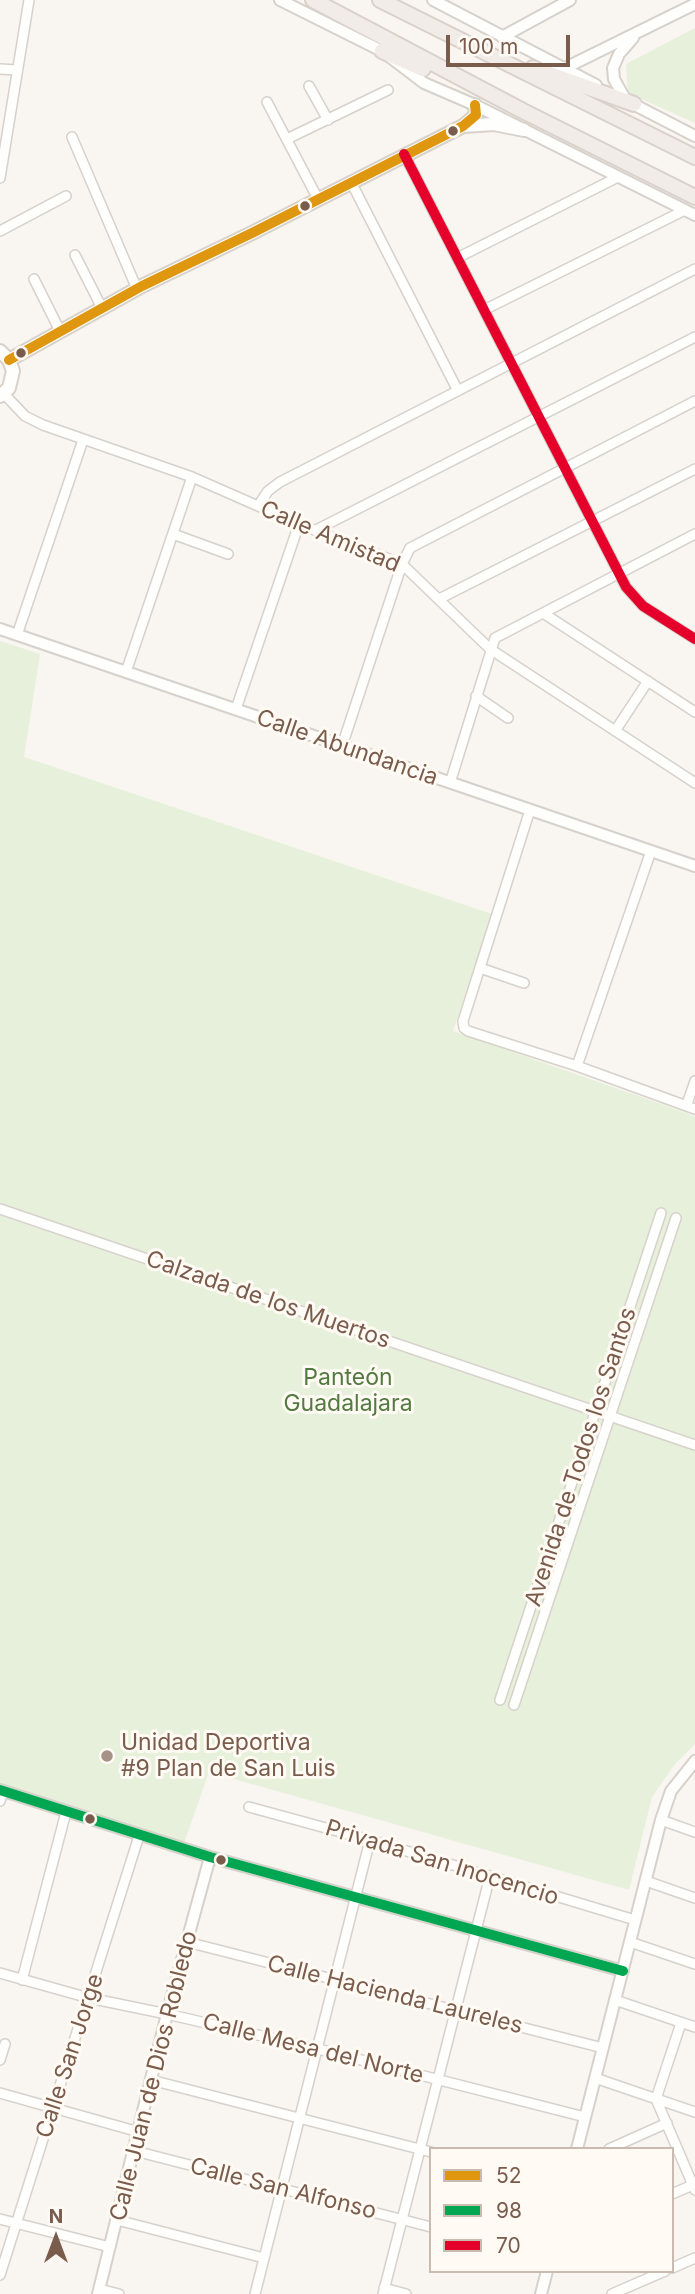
<!DOCTYPE html>
<meta charset="utf-8">
<style>
body{margin:0}
#map{position:relative;width:695px;height:2294px;overflow:hidden;background:#f9f5f0;font-family:Inter,sans-serif}
canvas{display:block}
.legend{position:absolute;left:429px;top:2147px;width:245px;height:126px;box-sizing:border-box;background:#fffaf3;border:2px solid #cabbb1;margin:0;padding:9px 12px;list-style:none;font-size:21px;color:#7a5c4d}
.legend li{display:flex;align-items:center;gap:14px;height:35px}
.legend b{width:35px;border:2px solid #cabbb1}
.north{position:absolute;left:21px;top:2203px;width:70px;height:70px;-webkit-text-stroke:5px #fffaf3;paint-order:stroke;rotate:0deg;font-size:19px;font-weight:700;line-height:28px;text-align:center;color:#7a5c4d}
.north::after{content:'';display:block;margin:auto;width:24px;height:32px;background:#7a5c4d;clip-path:polygon(50% 0,100% 100%,50% 72%,0 100%)}
.scale{position:absolute;left:446px;top:35px;width:124px;height:32px;box-sizing:border-box;border:4px solid #7a5c4d;border-top:0;padding-left:9px;font-size:21px;line-height:24px;white-space:nowrap;color:#7a5c4d;-webkit-text-stroke:5px #fffaf3;paint-order:stroke}
</style>
<div id="map">
<canvas width="695" height="2294"></canvas>
<ul class="legend">
<li><b style="height:9px;background:#de970f"></b>52</li>
<li><b style="height:9px;background:#00a651"></b>98</li>
<li><b style="height:9px;background:#e4002b"></b>70</li>
</ul>
<div class="north">N</div>
<div class="scale">100 m</div>
</div>
<script>
const ctx = document.querySelector('canvas').getContext('2d');
ctx.lineJoin = 'round';
function paint(path, color) { ctx.fillStyle = color; ctx.fill(path, 'evenodd'); }
const shape = rows => new Path2D(rows.map(r => 'M' + r).join(''));
function trace(path, color, width, dash) { ctx.strokeStyle = color; ctx.lineWidth = width; ctx.lineCap = dash ? 'butt' : 'round'; ctx.setLineDash(dash || []); ctx.stroke(path); }
function label(font, color, halo, rows, align = 'center') {
  ctx.font = font + ' Inter,sans-serif'; ctx.lineWidth = 6; ctx.setLineDash([]); ctx.textBaseline = 'middle'; ctx.strokeStyle = halo; ctx.fillStyle = color; for (const [text, x, y, turn = 0] of rows) {
    ctx.save(); ctx.translate(x, y); ctx.rotate((+turn || 0) * Math.PI / 180); ctx.textAlign = isNaN(turn) ? turn : align; if (halo) ctx.strokeText(text, 0, 0); ctx.fillText(text, 0, 0); ctx.restore();
  }
}
paint(shape([
 [695,28,695,123,628,93,626,64],
 [0,641,40,654,24,757,492,914,453,1031,684,1112,695,1117,695,1744,675,1764,652,1797,629,1890,209,1772,183,1846,0,1784]
]), '#e7f0db');
const minor = shape([
 [0,69,17,70],
 [309,86,328,120],
 [267,102,318,199],
 [72,137,137,289],
 [287,139,388,90],
 [404,154,626,587,643,606,695,639],
 [0,178,29,0],
 [351,182,458,391],
 [0,231,66,196],
 [75,255,102,308],
 [457,258,618,177],
 [34,279,60,331],
 [484,310,683,211],
 [4,394,25,416,43,425,192,477,299,524,402,564,490,649,695,783],
 [258,506,268,491,280,482,695,269],
 [316,530,695,337],
 [173,534,228,554],
 [439,599,695,469],
 [543,613,695,712],
 [17,635,83,440],
 [126,672,192,477],
 [476,696,508,718],
 [236,709,299,524],
 [615,731,648,681],
 [342,746,402,564,410,548,695,401],
 [450,783,495,638,695,534],
 [530,810,463,1021,464,1028,468,1031,577,1066,695,1109],
 [480,968,524,983],
 [577,1066,651,851],
 [687,1104,695,1081],
 [0,1209,695,1445],
 [500,1700,661,1213],
 [514,1705,676,1218],
 [0,1801,3,1791],
 [249,1807,370,1840,635,1920],
 [661,1820,695,1832],
 [646,1881,695,1898],
 [187,1942,603,2048],
 [630,1942,695,1964],
 [0,1973,89,1998,167,2014,318,2049,585,2117],
 [22,1980,66,1812],
 [615,2000,695,2027],
 [681,2023,656,2099,695,2190],
 [0,2060,5,2044],
 [595,2078,695,2112],
 [151,2080,431,2152],
 [0,2093,139,2132],
 [609,2149,667,2123],
 [135,2151,431,2227],
 [672,2194,695,2184],
 [0,2219,110,2247],
 [117,2220,264,2258],
 [672,2268,695,2258],
 [0,2275,139,1836],
 [384,2288,406,2294],
 [99,2289,119,2294],
 [255,2294,370,1840],
 [383,2294,490,1876],
 [612,2294,665,2271]
]);
const tertiary = shape([
 [280,0,382,51,424,83,475,105,695,215],
 [433,0,596,85],
 [502,37,570,0],
 [559,71,695,4],
 [625,99,614,79,613,68,619,54,633,38],
 [629,102,695,136],
 [0,629,695,866],
 [0,1790,210,1857,623,1971],
 [577,2149,661,1820,671,1791,695,1761],
 [98,2294,167,2014,210,1857],
 [541,2294,547,2271]
]);
const secondary = shape([
 [463,126,494,124,524,130],
 [0,351,9,360,13,371,9,388,0,396],
 [9,360,142,286,252,233,463,126,476,115,475,105]
]);
const trunk = shape([
 [313,0,523,111,695,197],
 [380,0,695,157],
 [382,51,423,69],
 [533,68,634,104]
]);
trace(minor, '#d7d1cb', 12);
trace(tertiary, '#d7d1cb', 14);
trace(secondary, '#d9d2cb', 16);
trace(trunk, '#dad1cc', 18);
trace(minor, '#fefefd', 9);
trace(tertiary, '#fefefd', 10);
trace(secondary, '#fefefd', 12);
trace(trunk, '#f2ece8', 14);
trace(shape([
 [9,360,142,286,252,233,463,126,476,115,475,105]
]), '#de970f', 10);
trace(shape([
 [0,1790,210,1857,623,1971]
]), '#00a651', 10);
trace(shape([
 [404,154,626,587,643,606,695,639]
]), '#e4002b', 10);
for (const [x, y, r, color] of [
 [453,131,6,"#7a5c4d"],
 [305,206,6,"#7a5c4d"],
 [21,353,6,"#7a5c4d"],
 [107,1756,7,"#a69286"],
 [90,1819,6,"#7a5c4d"],
 [221,1860,6,"#7a5c4d"]
]) { const dot = new Path2D(); dot.arc(x, y, r, 0, 2 * Math.PI); ctx.fillStyle = color; ctx.fill(dot); trace(dot, '#fffaf3', 2.5); }
label('23px', '#7a5c4d', '#fffaf3', [
 ["Calle Amistad",330,537,23],
 ["Calle Abundancia",347,748,19],
 ["Calzada de los Muertos",268,1300,19],
 ["Avenida de Todos los Santos",581,1457,-72],
 ["Privada San Inocencio",442,1863,17],
 ["Calle Hacienda Laureles",395,1995,14],
 ["Calle Mesa del Norte",313,2049,14],
 ["Calle San Jorge",70,2056,-72],
 ["Calle Juan de Dios Robledo",154,2076,-76],
 ["Calle San Alfonso",283,2189,14]
]);
label('23px', '#537a41', '#fffaf3', [
 ["Panteón",348,1378],
 ["Guadalajara",348,1404]
]);
label('23px', '#7a5c4d', '#fffaf3', [
 ["Unidad Deportiva",121,1743],
 ["#9 Plan de San Luis",121,1769]
], 'left');
</script>
